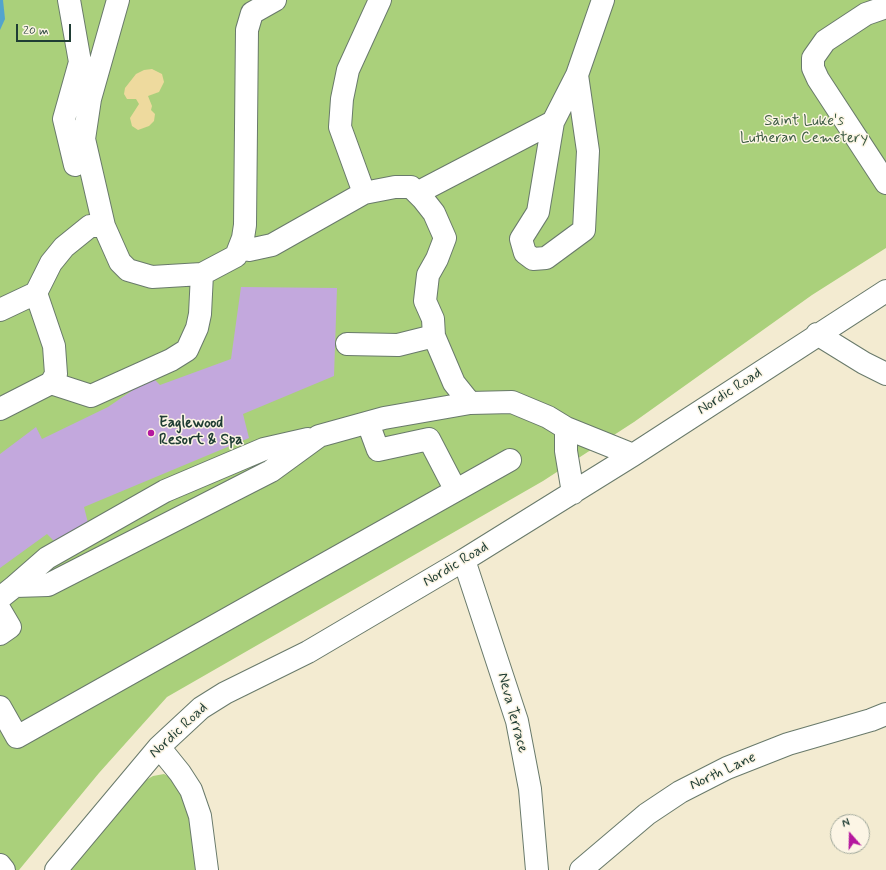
<!DOCTYPE html>
<style>
body{margin:0}
#map{position:relative;width:886px;height:870px;overflow:hidden;background:#f3ebd1;font-family:Mynerve,sans-serif}
canvas{display:block}
.north{position:absolute;left:830px;top:814px;width:40px;height:40px;box-sizing:border-box;background:#fcf5e5;border:1px solid #a4ab9e;border-radius:50%;rotate:340deg;font-size:11px;font-weight:700;line-height:16px;text-align:center;color:#1f3d34}
.north::after{content:'';display:block;margin:auto;width:14px;height:18px;background:#b5179e;clip-path:polygon(50% 0,100% 100%,50% 72%,0 100%)}
.scale{position:absolute;left:16px;top:24px;width:55px;height:18px;box-sizing:border-box;border:2px solid #1f3d34;border-top:0;padding-left:5px;font-size:12px;line-height:14px;white-space:nowrap;color:#1f3d34;-webkit-text-stroke:3px #fcf5e5;paint-order:stroke}
</style>
<div id="map">
<canvas width="886" height="870"></canvas>
<div class="north">N</div>
<div class="scale">20 m</div>
</div>
<script>
const ctx = document.querySelector('canvas').getContext('2d');
ctx.lineJoin = 'round';
function paint(path, color) { ctx.fillStyle = color; ctx.fill(path, 'evenodd'); }
const shape = rows => new Path2D(rows.map(r => 'M' + r).join(''));
function trace(path, color, width, dash) { ctx.strokeStyle = color; ctx.lineWidth = width; ctx.lineCap = dash ? 'butt' : 'round'; ctx.setLineDash(dash || []); ctx.stroke(path); }
function label(font, color, halo, rows, align = 'center') {
  ctx.font = font + ' Mynerve,sans-serif'; ctx.lineWidth = 3; ctx.setLineDash([]); ctx.textBaseline = 'middle'; ctx.strokeStyle = halo; ctx.fillStyle = color; for (const [text, x, y, turn = 0] of rows) {
    ctx.save(); ctx.translate(x, y); ctx.rotate((+turn || 0) * Math.PI / 180); ctx.textAlign = isNaN(turn) ? turn : align; if (halo) ctx.strokeText(text, 0, 0); ctx.fillText(text, 0, 0); ctx.restore();
  }
}
paint(shape([
 [0,0,886,0,886,248,812,295,634,422,543,481,167,697,99,773,19,870,0,870],
 [164,774,175,780,182,791,194,839,195,870,68,870,141,783,153,776]
]), '#aad07b');
paint(shape([
 [152,69,162,74,164,82,159,92,148,96,152,106,151,110,155,114,154,121,149,126,138,130,132,126,130,118,139,104,136,99,127,99,124,94,125,88,136,74,144,70]
]), '#eeda9e');
paint(shape([
 [0,0,3,0,5,19,0,30]
]), '#52a4cd');
paint(shape([
 [241,287,337,288,334,376,243,414,249,438,84,507,89,527,57,544,47,534,0,568,0,454,36,427,42,439,108,407,152,377,160,385,231,359]
]), '#c3a8dd');
const minor = shape([
 [69,0,80,62,64,119,75,165],
 [886,7,866,14,825,41,813,58,813,68,818,79,886,183],
 [577,75,603,0],
 [364,193,340,127,342,99,348,70,380,0],
 [417,193,553,122,538,212,521,239,525,253,533,259,546,258,584,230,588,151,577,75,553,122],
 [104,226,84,139,90,99,118,0],
 [249,250,272,245,364,193,395,187,411,187,423,199,434,213,445,238,437,259,428,275,425,301,433,319,434,336],
 [0,310,36,293,51,263,64,247,90,226,104,226,120,262,128,270,152,277,202,274,236,256,243,238,245,225,247,30,252,13,275,0],
 [817,334,864,363,886,374],
 [347,344,398,345,434,336,454,383,470,403],
 [51,383,91,396,171,360,187,350,197,328,200,314,202,274],
 [0,409,51,383,56,374,54,346,36,293],
 [368,423,378,450,429,439,455,489],
 [566,428,566,451,573,493],
 [464,560,517,721,530,789,537,870],
 [15,586,47,558,165,491,264,449,308,439],
 [0,598,15,586,48,585,271,471,319,436,384,418,470,403,512,402,548,417,566,428,633,455],
 [0,610,10,627,0,634],
 [0,707,17,737,510,460],
 [159,747,180,773,191,790,200,816,207,870],
 [0,865,4,870],
 [56,870,159,747,201,708,225,693,308,652,464,560,633,455,886,291],
 [581,870,647,814,680,792,727,768,788,744,871,720,886,714]
]);
trace(minor, '#697a6b', 24);
trace(minor, '#fff', 22);
for (const [x, y, r, color] of [
 [151,433,4,"#b5179e"]
]) { const dot = new Path2D(); dot.arc(x, y, r, 0, 2 * Math.PI); ctx.fillStyle = color; ctx.fill(dot); trace(dot, '#fcf5e5', 1.5); }
label('15px', '#3b5a42', '#fcf5e5', [
 ["Saint Luke's",804,122],
 ["Lutheran Cemetery",804,139]
]);
label('15px', '#1f3d34', '#fcf5e5', [
 ["Nordic Road",730,392,-33],
 ["Nordic Road",456,565,-31],
 ["Neva Terrace",512,713,75],
 ["Nordic Road",179,731,-43],
 ["North Lane",723,772,-25]
]);
label('bold 15px', '#1f3d34', '#fcf5e5', [
 ["Eaglewood",159,424],
 ["Resort & Spa",159,441]
], 'left');
</script>
